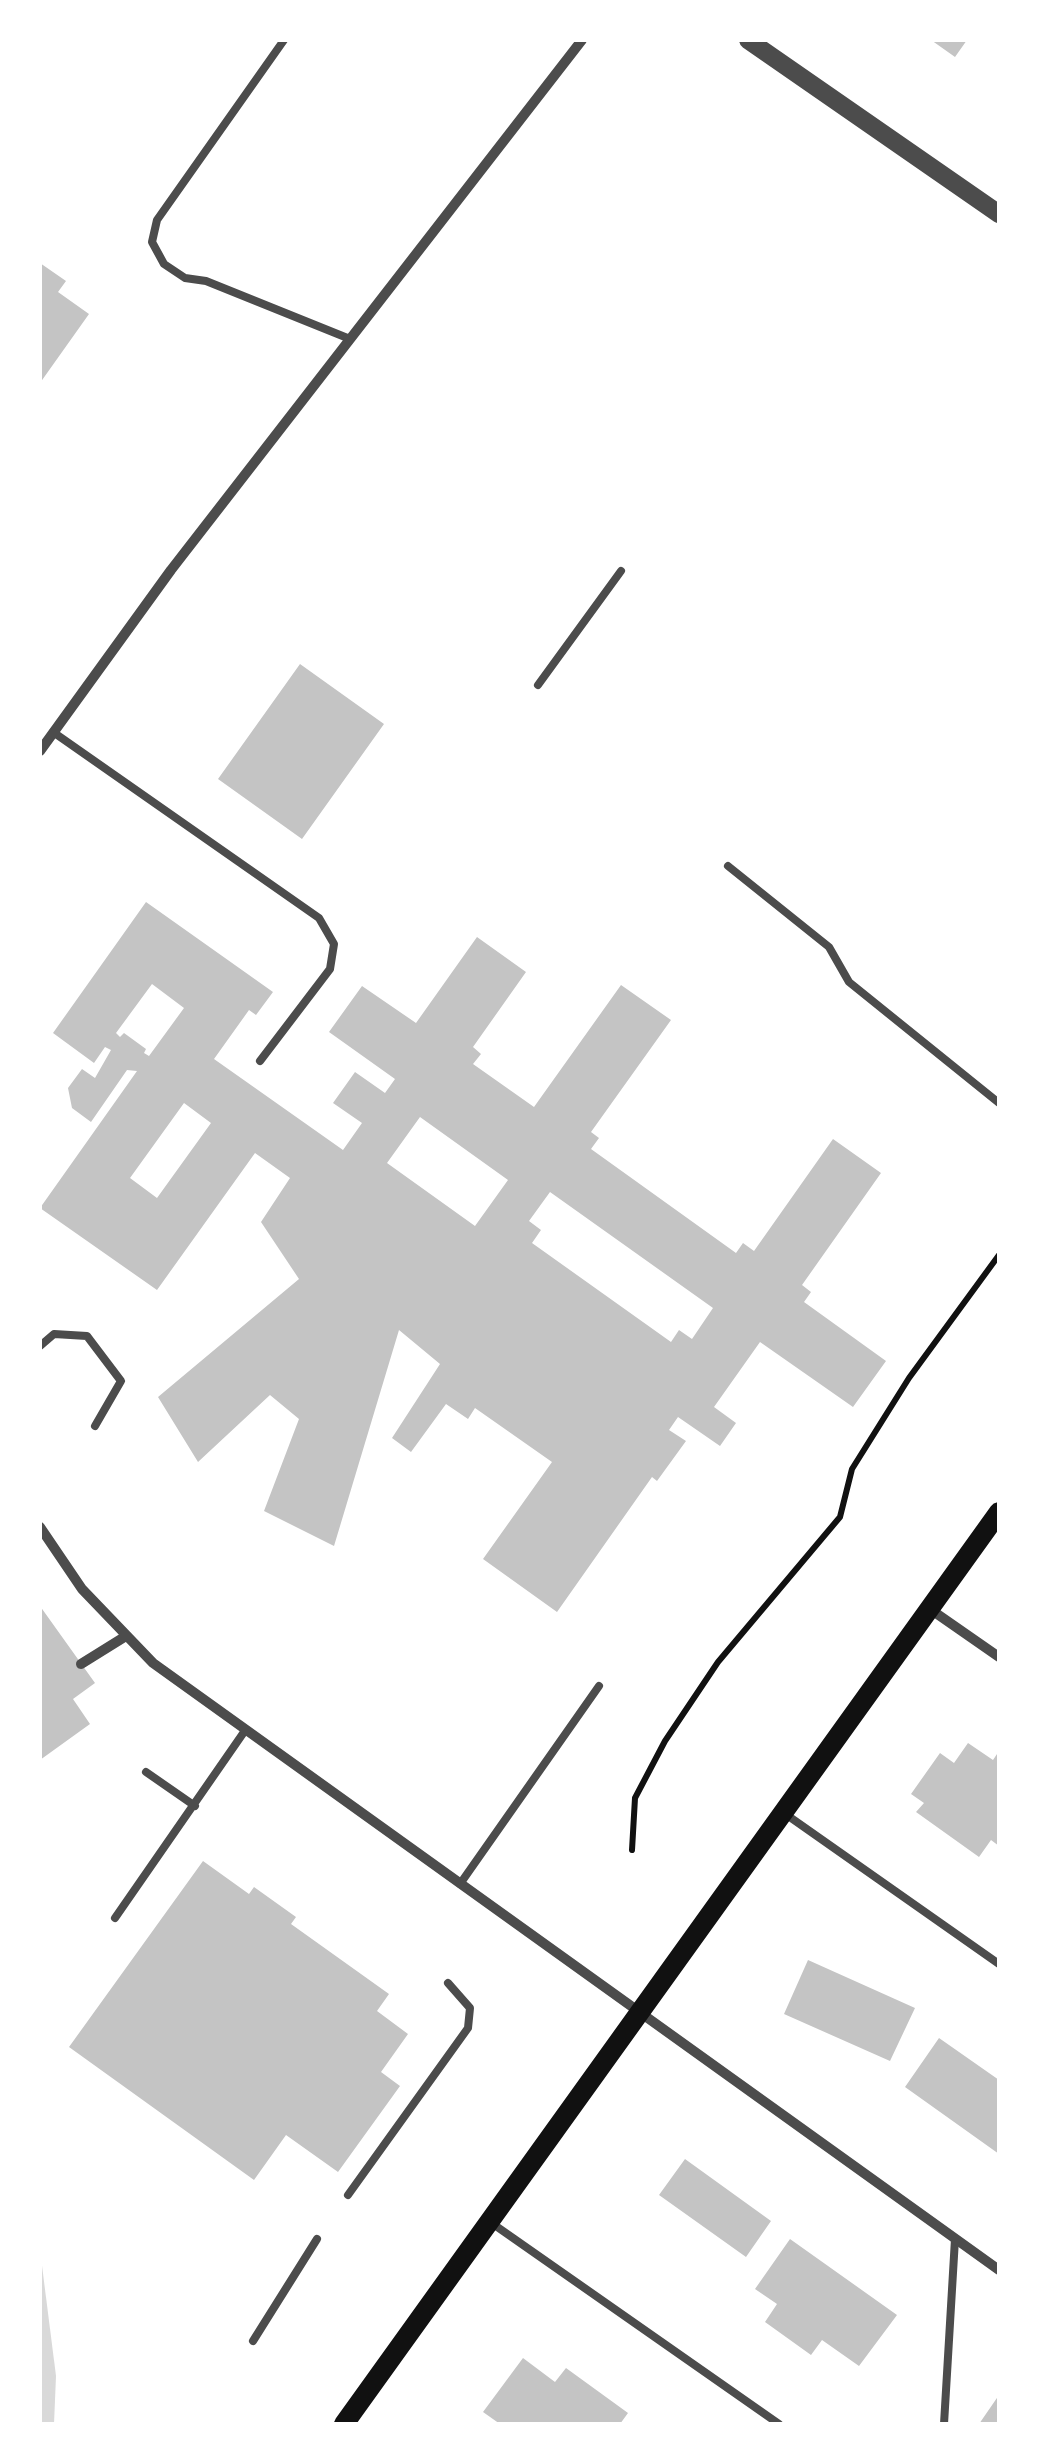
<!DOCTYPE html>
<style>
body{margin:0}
#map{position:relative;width:1039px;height:2464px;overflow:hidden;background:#fff;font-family:Bitter,serif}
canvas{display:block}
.frame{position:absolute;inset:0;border:42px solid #fff;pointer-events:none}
</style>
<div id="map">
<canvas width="1039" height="2464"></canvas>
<div class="frame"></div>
</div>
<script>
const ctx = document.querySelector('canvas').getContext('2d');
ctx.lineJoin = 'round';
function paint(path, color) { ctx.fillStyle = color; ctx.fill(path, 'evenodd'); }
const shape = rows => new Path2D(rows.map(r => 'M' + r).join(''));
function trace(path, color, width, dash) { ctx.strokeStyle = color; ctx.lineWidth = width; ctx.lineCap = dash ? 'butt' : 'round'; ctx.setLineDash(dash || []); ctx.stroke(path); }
paint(shape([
 [40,2250,56,2376,54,2424,40,2424]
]), '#d9d9d9');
paint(shape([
 [931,40,967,40,955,57],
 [40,263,66,281,58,292,89,314,40,383],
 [300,664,384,724,302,839,218,779],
 [146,902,273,992,256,1015,249,1010,214,1059,343,1150,362,1123,333,1103,355,1072,385,1093,395,1079,329,1032,362,986,416,1023,477,937,526,972,473,1047,481,1054,473,1064,534,1107,621,985,671,1020,591,1132,599,1138,591,1149,736,1253,743,1243,754,1251,833,1139,881,1173,802,1285,811,1292,804,1302,886,1361,853,1407,760,1342,714,1407,736,1423,720,1446,678,1417,669,1430,686,1441,657,1481,652,1477,557,1612,483,1559,552,1462,475,1408,468,1419,446,1404,411,1452,392,1438,440,1364,399,1330,334,1546,264,1511,299,1419,270,1395,198,1462,158,1397,299,1279,261,1222,290,1178,255,1153,157,1290,40,1208,137,1071,127,1070,91,1122,72,1108,68,1088,82,1069,95,1078,111,1050,105,1047,94,1063,53,1033],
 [152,984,184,1008,149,1056,144,1053,146,1049,124,1033,120,1037,116,1033],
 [184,1103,211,1123,157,1198,130,1178],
 [420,1117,508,1180,475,1226,387,1163],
 [550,1192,713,1308,692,1339,679,1330,671,1342,532,1243,541,1230,529,1221],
 [40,1606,95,1683,73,1699,90,1724,40,1760],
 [968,1743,993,1760,999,1751,999,1846,991,1840,979,1857,916,1812,924,1803,911,1794,940,1753,954,1763],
 [203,1861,249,1894,254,1887,296,1917,291,1924,389,1994,377,2011,408,2034,381,2072,400,2086,338,2172,286,2135,254,2180,69,2047],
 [808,1960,915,2008,890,2061,784,2014],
 [939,2038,999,2080,999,2154,905,2087],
 [685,2159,771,2221,746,2257,659,2195],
 [790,2239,897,2315,859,2366,822,2340,811,2355,765,2322,777,2304,755,2289],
 [523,2358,555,2382,566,2368,628,2413,620,2424,500,2424,483,2412],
 [999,2395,999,2424,979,2424]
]), '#c4c4c4');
trace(shape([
 [632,1850,635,1798,665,1741,718,1662,840,1517,852,1469,909,1378,999,1255]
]), '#111', 6);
trace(shape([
 [284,40,157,220,152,242,164,264,185,278,206,281,350,339],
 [538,685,621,571],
 [53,732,319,918,334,944,330,969,260,1061],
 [728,866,829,947,849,982,999,1103],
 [40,1346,54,1334,87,1336,121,1381,95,1426],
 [146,1772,195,1806],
 [784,1813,999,1964],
 [460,1884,599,1686],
 [115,1918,244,1732],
 [348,2195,468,2028,470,2008,448,1983],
 [493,2224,779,2424],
 [253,2341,317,2239],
 [944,2424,955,2239]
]), '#4c4c4c', 8);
trace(shape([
 [40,751,171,570,582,40],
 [40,1527,82,1589,153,1663,999,2270],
 [930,1609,999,1657],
 [81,1664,126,1636]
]), '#4c4c4c', 10);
trace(shape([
 [748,40,999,214]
]), '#4c4c4c', 18);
trace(shape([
 [344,2424,999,1512]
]), '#111', 20);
</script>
